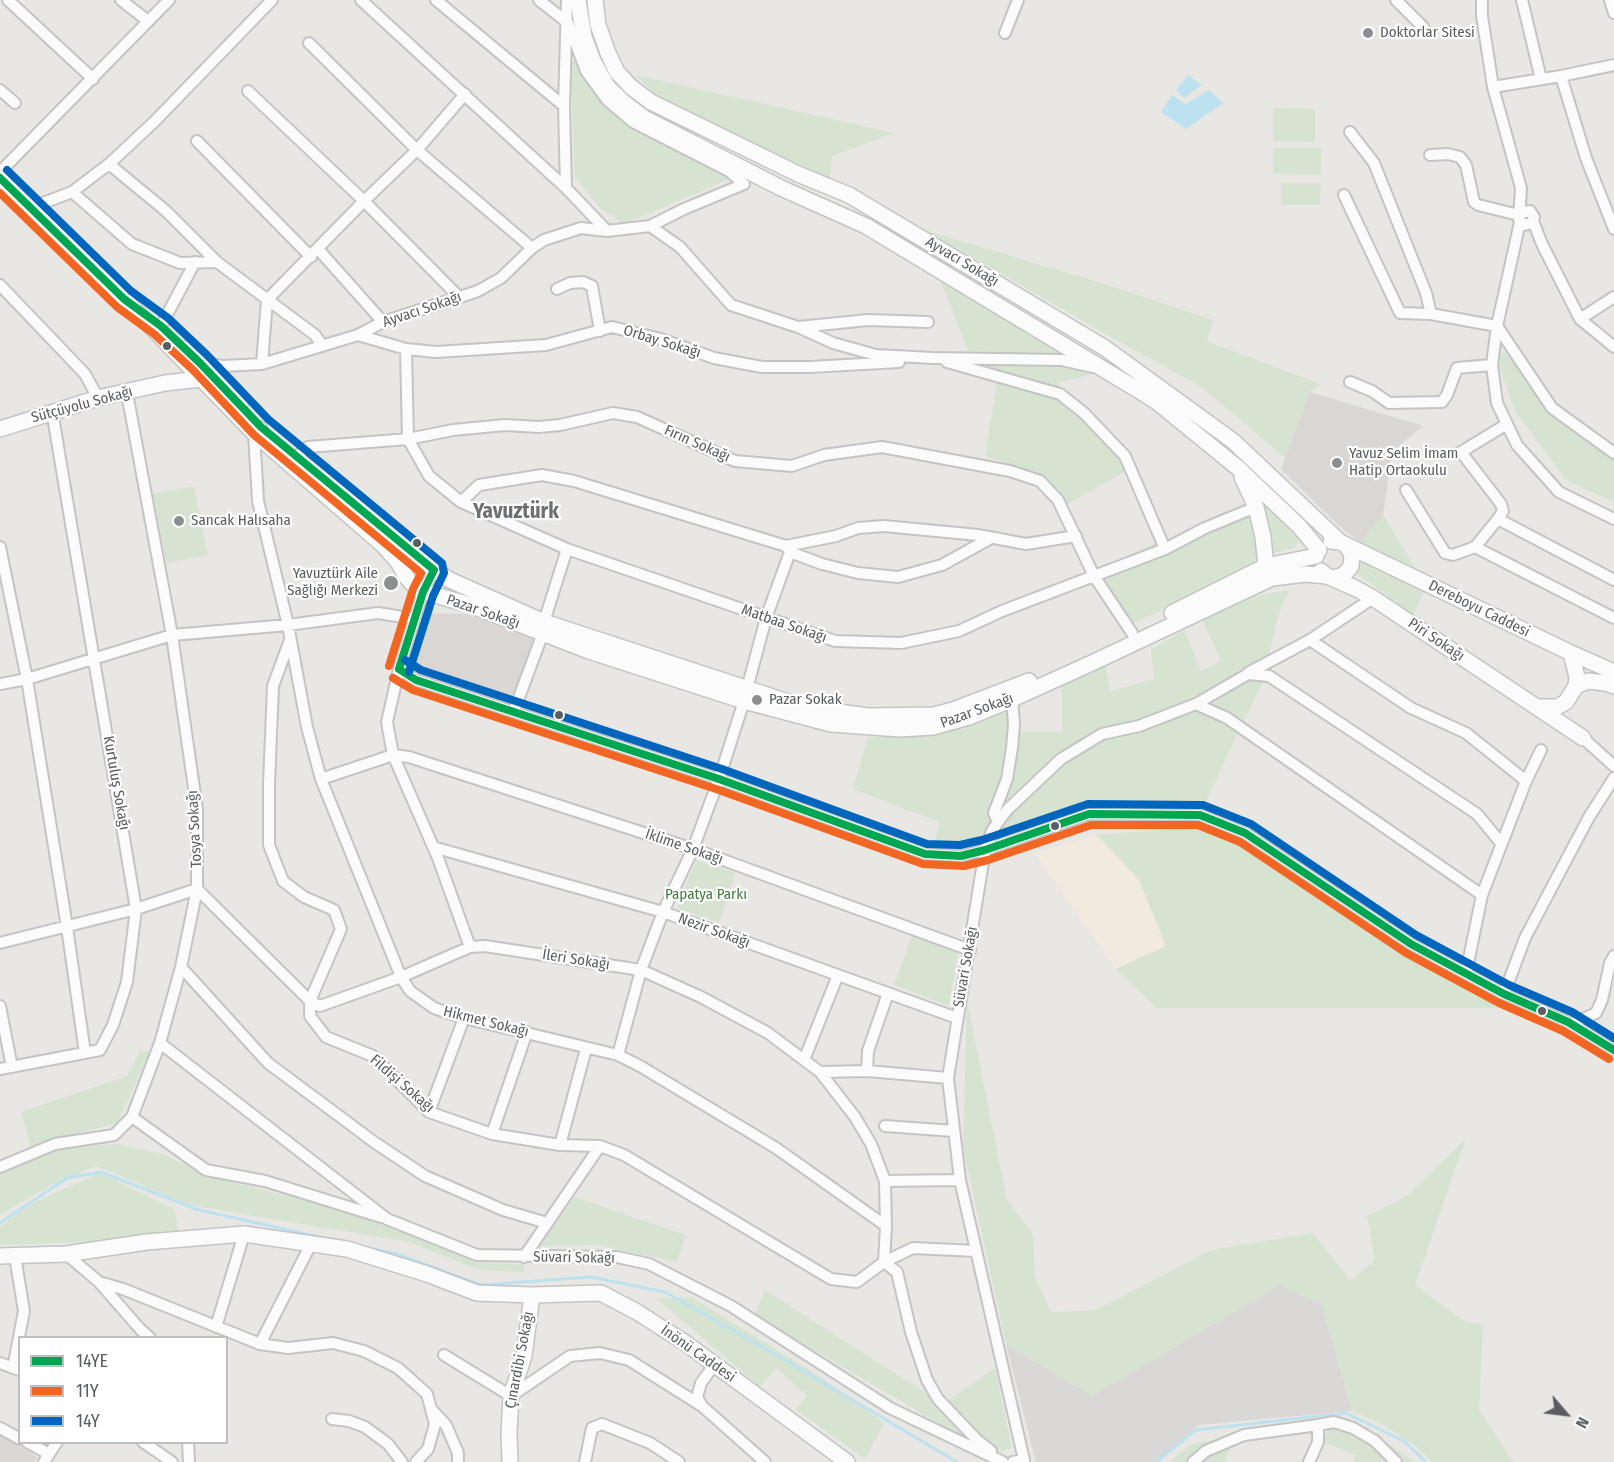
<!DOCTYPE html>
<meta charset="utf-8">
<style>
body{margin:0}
#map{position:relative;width:1614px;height:1462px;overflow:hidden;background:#e9e7e4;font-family:"Fira Sans Condensed",sans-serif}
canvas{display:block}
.legend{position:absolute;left:18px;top:1336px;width:210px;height:108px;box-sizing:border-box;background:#fff;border:2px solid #bdbfc0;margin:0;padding:8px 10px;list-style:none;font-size:18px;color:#5b5e61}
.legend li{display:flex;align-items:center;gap:12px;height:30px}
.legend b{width:30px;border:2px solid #bdbfc0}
.north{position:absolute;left:1536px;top:1384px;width:60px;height:60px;-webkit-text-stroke:4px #fff;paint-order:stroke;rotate:118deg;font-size:16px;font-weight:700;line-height:24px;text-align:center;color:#5b5e61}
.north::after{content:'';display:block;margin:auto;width:21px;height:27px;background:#5b5e61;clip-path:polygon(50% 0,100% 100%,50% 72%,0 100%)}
</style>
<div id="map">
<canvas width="1614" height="1462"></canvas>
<ul class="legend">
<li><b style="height:8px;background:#00a651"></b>14YE</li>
<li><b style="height:8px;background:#f26522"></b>11Y</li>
<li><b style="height:8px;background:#0065bd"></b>14Y</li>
</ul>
<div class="north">N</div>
</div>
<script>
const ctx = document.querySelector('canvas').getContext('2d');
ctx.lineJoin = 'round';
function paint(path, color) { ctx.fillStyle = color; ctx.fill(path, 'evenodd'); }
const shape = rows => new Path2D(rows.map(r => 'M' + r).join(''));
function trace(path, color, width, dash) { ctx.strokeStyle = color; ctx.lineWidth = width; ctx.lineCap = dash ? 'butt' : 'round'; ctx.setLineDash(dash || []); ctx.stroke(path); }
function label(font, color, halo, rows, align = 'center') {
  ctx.font = font + ' "Fira Sans Condensed",sans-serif'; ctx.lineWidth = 4.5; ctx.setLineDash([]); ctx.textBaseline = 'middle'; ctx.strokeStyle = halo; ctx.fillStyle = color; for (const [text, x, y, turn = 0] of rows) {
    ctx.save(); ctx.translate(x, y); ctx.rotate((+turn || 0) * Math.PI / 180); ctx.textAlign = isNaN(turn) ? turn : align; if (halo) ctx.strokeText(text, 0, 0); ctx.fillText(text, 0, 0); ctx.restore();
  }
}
paint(shape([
 [1097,835,1139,880,1166,947,1116,969,1035,853]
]), '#f2eade');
paint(shape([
 [1279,1285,1322,1304,1352,1411,1199,1425,1155,1462,1036,1462,1006,1344,1092,1396]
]), '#dad8d6');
paint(shape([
 [1310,392,1423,426,1392,452,1383,515,1360,542,1339,526,1281,469],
 [427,613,466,614,535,640,513,697,508,701,425,673,412,660],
 [0,1435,37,1457,34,1462,0,1462]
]), '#d9d6d3');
paint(shape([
 [574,60,593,91,631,126,728,176,730,179,624,224,599,207,575,177,570,66],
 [635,75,894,133,832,156,830,179,661,99],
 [1273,108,1315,109,1315,142,1273,141],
 [1273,148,1321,148,1321,175,1273,174],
 [1281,183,1321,183,1320,205,1281,205],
 [925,230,1114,287,1213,320,1207,341,1320,384,1310,392,1285,458,1200,386,1102,332],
 [939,277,1100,372,1057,383,1130,452,1168,543,1250,502,1259,549,1253,567,1126,627,1096,571,1155,543,1126,471,1068,504,1043,475,985,456,997,382,976,369],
 [1505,352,1557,418,1614,461,1614,502,1566,480,1515,411,1497,359],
 [194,486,208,555,166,563,153,494],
 [1258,497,1300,537,1295,548,1274,553],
 [1383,515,1418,572,1360,542],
 [406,552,419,568,421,573,416,580,400,557],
 [1359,559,1424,592,1413,615,1352,570],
 [1290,590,1279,613,1262,683,1205,803,1100,805,1031,822,974,848,933,851,939,822,853,789,868,738,959,728,1013,709,1018,732,1062,732,1062,686,1106,666,1110,691,1154,679,1151,649,1185,630,1201,671,1221,661,1201,618,1263,594],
 [1193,827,1262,853,1418,961,1481,996,1507,1008,1156,1008,1116,969,1166,946,1139,880,1097,835],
 [696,860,736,873,719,923,677,908],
 [912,936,958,952,949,1006,894,985],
 [967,1001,1007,1200,1033,1234,1035,1277,1051,1312,1096,1310,1211,1250,1313,1233,1351,1281,1375,1260,1367,1216,1407,1196,1466,1138,1415,1285,1464,1321,1483,1325,1479,1409,1511,1459,1515,1462,1432,1462,1418,1448,1382,1424,1352,1411,1322,1304,1279,1285,1092,1396,1006,1344,963,1148],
 [140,1051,150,1052,117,1123,30,1146,21,1112,127,1076],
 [118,1144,166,1155,207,1176,378,1219,479,1263,524,1264,524,1272,479,1270,409,1242,190,1205,96,1166,54,1184,0,1214,0,1175,60,1148],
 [100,1173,175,1210,178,1234,125,1241,0,1245,0,1226,33,1203],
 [575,1197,686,1235,677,1262,598,1245,539,1246],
 [765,1290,943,1404,995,1368,1012,1448,990,1454,755,1315],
 [691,1297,825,1380,884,1423,865,1459,795,1409,807,1396,776,1368,760,1387,656,1298],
 [1330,1423,1377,1437,1416,1462,1353,1462,1356,1455,1323,1442],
 [1229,1436,1230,1448,1225,1462,1169,1462,1190,1445]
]), '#d6e3d1');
paint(shape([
 [1188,75,1202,85,1184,98,1176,90],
 [1209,90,1223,103,1186,129,1161,112,1172,95,1186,104]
]), '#bde1ef');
trace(shape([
 [0,1223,67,1178,101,1172,199,1210,333,1240],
 [360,1246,397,1254,481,1285,591,1277,665,1292,775,1354,957,1462],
 [1156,1462,1196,1430,1346,1413,1404,1441,1426,1462]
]), '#bde1ef', 3);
const street = shape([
 [8,0,93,79],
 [121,0,148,21],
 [361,0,566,188],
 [436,0,564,106],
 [539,0,568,23,586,71,608,101,633,122,729,171,744,184,684,209,650,226],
 [567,0,564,106,566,188,607,231],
 [1396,0,1424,28],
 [1482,0,1482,16,1493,87,1521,188,1519,220,1524,225,1532,223,1534,217,1530,211,1521,213],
 [1522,0,1541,79],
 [1610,0,1614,13],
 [1005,33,1018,0],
 [309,43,417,150,532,248],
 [1561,76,1586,158,1614,229],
 [1493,87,1561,76,1614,65],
 [0,90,15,103],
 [248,91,364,201,459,297],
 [1350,132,1374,163,1426,293,1431,314],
 [197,141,311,257],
 [1430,155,1448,154,1460,157,1466,165,1474,202,1478,205,1519,215],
 [109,164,166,211,217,262,315,335,322,345],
 [0,172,169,0],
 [72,192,132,244,180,263,217,262],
 [1344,195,1400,313,1431,314,1497,326,1552,408,1614,453],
 [30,208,72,192,109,164,155,121,272,0],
 [1533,221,1542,244,1580,319,1614,347],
 [1520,222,1497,326,1492,365,1497,403,1517,445,1559,492,1614,519],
 [318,249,383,322],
 [0,285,85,374,98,398],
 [557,289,570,283,583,282,592,286,600,331],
 [1580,319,1614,297],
 [161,326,195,262],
 [799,327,868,320,928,322],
 [358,335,406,349,436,352,546,345,612,327,661,339,714,358,762,367,810,367,899,362],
 [406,349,408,439,429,476,461,502,567,549,835,641,901,643,959,631,1002,611,1165,549,1205,528,1256,507],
 [947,362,1060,394,1084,413,1125,456,1165,549],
 [200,363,223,366,262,364,358,335,383,322,478,291,501,278,532,248,544,240,581,228,607,231,650,226,680,247,731,305,798,327,833,343,876,355,933,358,1062,360,1093,367],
 [262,364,267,300,364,201,417,150,465,94],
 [1350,382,1372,391,1389,403,1442,402,1447,395,1457,368,1492,365],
 [1507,424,1461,452,1501,504,1503,511,1498,519,1614,580],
 [261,427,254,433,258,501,288,625,307,727,321,779,401,977,410,991,434,1008,464,1018,618,1055,640,1066,776,1148,886,1226],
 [288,464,308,447,408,439,453,430,505,425,539,427,560,425,613,413,637,417,735,461,792,466,824,455,882,447,1010,471,1040,481,1058,500,1094,576,1132,633],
 [1406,490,1445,553,1453,555,1475,547,1498,519],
 [461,502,479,485,542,475,574,481,786,546,790,552,822,564,858,573,898,577,942,565,991,538],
 [786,546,836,536,858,528,884,526,978,535,1026,544,1076,536],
 [0,547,27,679,67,927,85,1053],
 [1475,547,1614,618],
 [434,570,423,592,399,669,387,722,393,755,438,858,470,947],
 [290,640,273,686,269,784,269,845,283,881,304,897,334,910,341,929,310,1001,310,1016,326,1037,373,1056,429,1112,492,1134,560,1145,600,1146,624,1155,831,1279,857,1282,884,1262,913,1248,976,1251],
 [1310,640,1411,708,1466,733,1526,781,1482,895,1466,973],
 [399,669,416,680,719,779,925,854,961,856,985,850,1089,814,1200,815,1245,833,1411,944,1504,994,1568,1022,1614,1050],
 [1248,673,1310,640,1373,598],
 [0,684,27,679,172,635,288,625,378,613,415,619],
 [747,689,766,618,790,552],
 [1196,704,1227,718,1482,895],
 [514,711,543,633,544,622,567,549],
 [1583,738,1614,766],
 [321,779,393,755,409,757,693,849,970,950],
 [1526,781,1541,750],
 [998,822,994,813,1007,779,1012,748,1014,724,1012,699],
 [433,847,663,912,957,1018],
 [0,943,136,909,197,889,310,1001,320,1006,401,977,470,947,485,946,641,970,701,997,768,1033,820,1072,855,1117,871,1144,885,1181,886,1226,884,1262],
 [181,967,268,1063,374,1142,425,1176,503,1210,547,1223],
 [1504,994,1525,938,1589,817,1614,778],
 [0,1006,12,1067],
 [1572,1024,1596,1013,1602,1000,1610,963,1614,956],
 [160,1043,387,1219,477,1255,617,1257,649,1264,731,1306,890,1408,1003,1462],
 [618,1055,641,970,663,912,693,849,719,779,744,701],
 [804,1060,838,975],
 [0,1069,100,1050,113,1025,127,982,136,909,52,411],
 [867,1071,868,1051,888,993],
 [820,1072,867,1071,948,1078],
 [429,1112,464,1018],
 [132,1117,206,1170,265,1181,381,1217],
 [885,1126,954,1131],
 [492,1134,527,1032],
 [560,1145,586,1049],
 [0,1167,55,1144,114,1135,132,1117,160,1043,181,967,197,889,197,809,172,635,127,393],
 [885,1181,960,1180],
 [66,1254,99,1282,123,1289,260,1344,288,1348,333,1343,364,1351,398,1368,427,1394,435,1424,428,1449,416,1462],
 [524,1257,600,1146],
 [884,1262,897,1272,911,1332,927,1380,938,1399,977,1440,991,1451],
 [99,1282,140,1329,150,1338],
 [216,1327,244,1234],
 [260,1344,311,1244],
 [444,1355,511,1396,570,1356,600,1353,629,1360,702,1406,765,1462],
 [0,1363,19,1370],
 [13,1368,24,1311,15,1256],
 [702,1406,697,1397,701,1383,714,1365],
 [432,1410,446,1425,458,1453,458,1462],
 [332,1419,349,1421,365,1427,388,1444,402,1462],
 [1318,1425,1334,1422,1353,1428,1375,1441,1396,1462],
 [0,1428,20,1439],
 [27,1442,49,1454],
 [143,1442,172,1462],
 [188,1442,189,1462],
 [44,1462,57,1442],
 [585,1462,592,1428,602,1424,650,1443,679,1462],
 [1013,1462,1024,1460,960,1180,948,1078,985,850,992,831,998,822,1008,809,1061,759,1102,734,1139,726,1196,704,1248,674,1269,676,1477,814,1501,843],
 [1193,1462,1206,1451,1244,1435,1318,1425,1318,1442,1309,1462]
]);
const secondary = shape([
 [578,0,584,37,593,61,607,86,623,102,644,118,781,188,866,226,1138,390,1157,402,1238,468,1299,526,1319,550],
 [595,0,598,25,608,53,617,72,631,87,651,102,798,174,849,195,1105,348,1233,441,1340,542],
 [0,178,124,299,254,433,383,545,398,562,407,578,418,590,470,605,589,651,744,701,831,724,900,729,933,727,969,717,1008,701,1094,662,1272,578,1305,574,1327,576],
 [185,349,240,404],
 [0,429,98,398,165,383,201,379,206,377],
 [301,462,434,570,450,580,544,622,794,704,831,711,868,716,934,715,953,710,1029,681],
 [1242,477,1256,507,1263,537,1266,566],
 [1331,541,1340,542,1571,653,1614,672],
 [1321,571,1327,576,1357,589,1373,598,1583,738],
 [1333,578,1344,575,1351,566,1352,555,1346,545],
 [1172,613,1266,566,1316,556],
 [1576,686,1588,681,1605,683,1614,686],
 [1536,707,1557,707,1566,702,1576,686,1577,677,1571,653],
 [0,1256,66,1254,147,1242,244,1234,347,1249,427,1274,477,1293,532,1295,601,1293,637,1312,684,1342,847,1462],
 [510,1462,509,1433,511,1396,524,1356,532,1295]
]);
trace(street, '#c4c4c4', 14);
trace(secondary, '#c3c4c4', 18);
trace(street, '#fcfbfb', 10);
trace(secondary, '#fcfbfb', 15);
trace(shape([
 [0,178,124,299,161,326,200,363,261,427,434,570,423,592,399,669],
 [399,669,416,680,719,779,925,854,961,856,985,850,1089,814,1200,815,1245,833,1411,944,1504,994,1568,1022,1614,1050]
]), '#00a651', 8);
trace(shape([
 [0,193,117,307,154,334,193,370,254,435,421,573,413,589,389,666],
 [393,678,413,690,716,789,923,864,964,866,988,860,1091,825,1198,825,1240,842,1406,953,1499,1003,1563,1031,1609,1059]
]), '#f26522', 8);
trace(shape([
 [7,170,131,291,168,318,207,355,268,419,442,563,444,573,433,596,409,672],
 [405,660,421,670,722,769,927,844,960,845,982,840,1088,804,1203,805,1251,824,1416,935,1509,985,1572,1012,1614,1038]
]), '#0065bd', 8);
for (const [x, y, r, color] of [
 [1368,33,6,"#8d8e8f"],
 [167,346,5,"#5b5e61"],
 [1337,463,6,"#8d8e8f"],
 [179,521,6,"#8d8e8f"],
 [417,543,5,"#5b5e61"],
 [391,583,8,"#8d8e8f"],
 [757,700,6,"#8d8e8f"],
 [559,715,5,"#5b5e61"],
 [1055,826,5,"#5b5e61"],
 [1542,1011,5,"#5b5e61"]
]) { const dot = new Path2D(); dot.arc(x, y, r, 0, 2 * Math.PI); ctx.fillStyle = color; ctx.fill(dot); trace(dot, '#fff', 2); }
label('15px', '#5b5e61', '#fff', [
 ["Doktorlar Sitesi",1380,33],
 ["Yavuz Selim İmam",1349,454],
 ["Hatip Ortaokulu",1349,471],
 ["Sancak Halısaha",191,521],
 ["Yavuztürk Aile",378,574,"right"],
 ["Sağlığı Merkezi",378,591,"right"],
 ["Pazar Sokak",769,700]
], 'left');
label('15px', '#5b5e61', '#fff', [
 ["Ayvacı Sokağı",962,262,31],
 ["Ayvacı Sokağı",422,310,-19],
 ["Orbay Sokağı",662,342,17],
 ["Sütçüyolu Sokağı",82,405,-15],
 ["Fırın Sokağı",697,444,24],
 ["Dereboyu Caddesi",1479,609,26],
 ["Pazar Sokağı",483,612,19],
 ["Matbaa Sokağı",784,624,19],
 ["Piri Sokağı",1436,640,34],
 ["Pazar Sokağı",977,711,-20],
 ["Kurtuluş Sokağı",116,783,80],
 ["Tosya Sokağı",195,829,-93],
 ["İklime Sokağı",684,847,19],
 ["Nezir Sokağı",714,931,20],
 ["İleri Sokağı",576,960,9],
 ["Süvari Sokağı",966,967,-80],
 ["Hikmet Sokağı",486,1022,14],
 ["Fildişi Sokağı",402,1084,41],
 ["Süvari Sokağı",574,1258,1],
 ["İnönü Caddesi",698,1354,35],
 ["Çınardibi Sokağı",520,1360,-79]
]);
label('15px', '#447d3e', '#fff', [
 ["Papatya Parkı",706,895]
]);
label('bold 21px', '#6c7073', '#fff', [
 ["Yavuztürk",516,512]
]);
</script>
